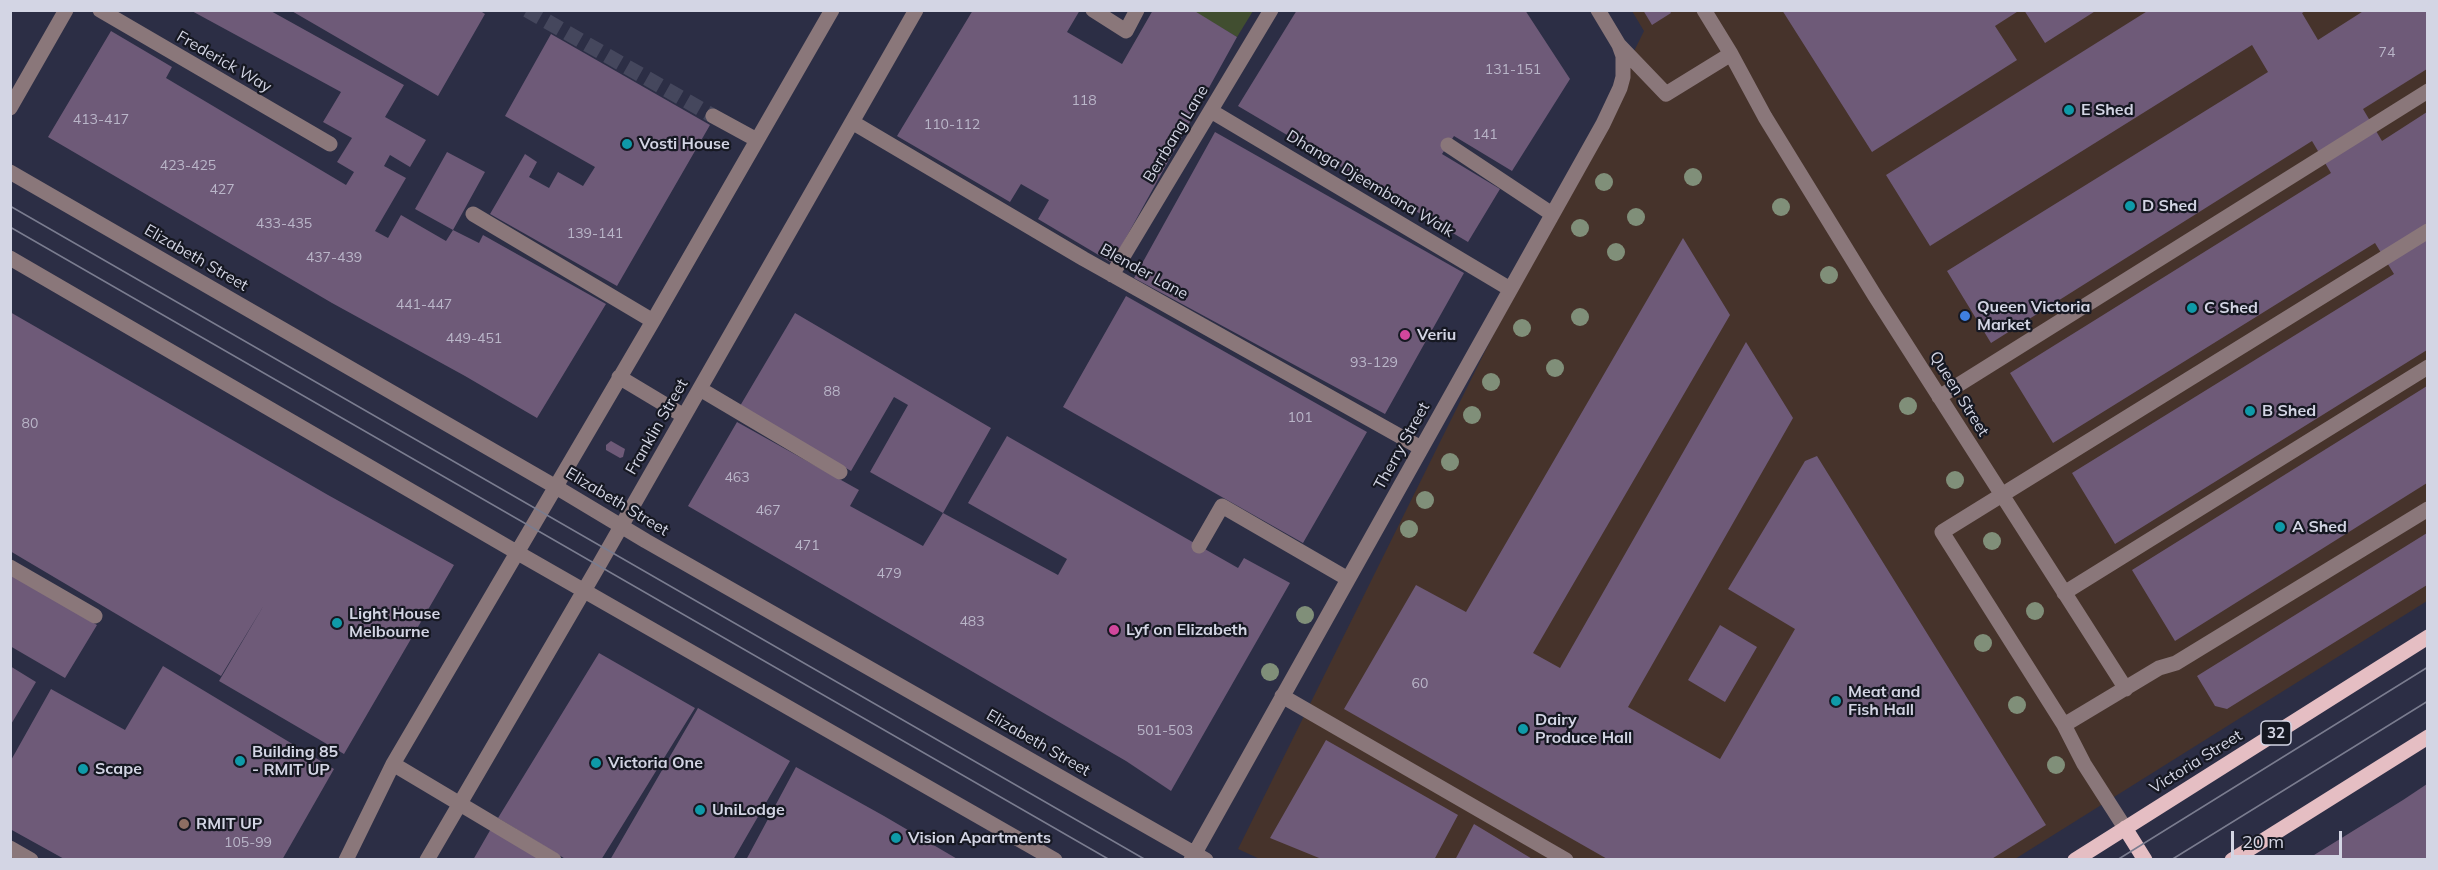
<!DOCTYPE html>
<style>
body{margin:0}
#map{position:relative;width:2438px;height:870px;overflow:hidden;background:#2c2e45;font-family:Mulish,sans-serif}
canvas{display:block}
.frame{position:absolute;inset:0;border:12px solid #d3d5e4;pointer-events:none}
.scale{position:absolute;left:2231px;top:831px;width:111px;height:27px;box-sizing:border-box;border:3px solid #d3d5e4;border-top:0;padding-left:8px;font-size:18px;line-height:21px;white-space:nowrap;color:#d3d5e4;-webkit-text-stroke:4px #161822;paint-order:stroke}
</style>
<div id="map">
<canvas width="2438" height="870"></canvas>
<div class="frame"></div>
<div class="scale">20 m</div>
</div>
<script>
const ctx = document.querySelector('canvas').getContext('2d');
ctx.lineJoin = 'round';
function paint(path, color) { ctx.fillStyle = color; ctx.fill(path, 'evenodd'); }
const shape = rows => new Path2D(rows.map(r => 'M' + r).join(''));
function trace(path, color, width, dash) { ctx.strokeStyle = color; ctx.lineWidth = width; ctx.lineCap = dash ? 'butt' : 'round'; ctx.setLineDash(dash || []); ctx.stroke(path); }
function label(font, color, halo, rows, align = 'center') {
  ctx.font = font + ' Mulish,sans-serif'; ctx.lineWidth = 4.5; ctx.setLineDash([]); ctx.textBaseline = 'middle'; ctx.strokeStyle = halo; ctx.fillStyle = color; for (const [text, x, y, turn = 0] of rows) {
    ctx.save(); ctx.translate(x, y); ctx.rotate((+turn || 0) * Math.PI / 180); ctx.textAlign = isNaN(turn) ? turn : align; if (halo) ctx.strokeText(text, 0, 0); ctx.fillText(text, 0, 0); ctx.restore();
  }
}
paint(shape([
 [1632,11,2427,11,2427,601,2015,859,1262,860,1238,849,1644,31]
]), '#46332b');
paint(shape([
 [1193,11,1253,11,1237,37]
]), '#414e30');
paint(shape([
 [190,10,269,10,404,85,385,117,426,140,410,167,390,155,384,166,406,178,375,231,388,238,401,215,446,241,453,230,479,243,483,235,606,304,537,418,465,376,332,303,48,137,111,31,172,67,166,78,346,185,354,172,337,162,352,138,323,122,341,92],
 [290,10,479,10,485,14,438,96],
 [973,10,1080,10,1067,32,1122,64,1153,10,1193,10,1237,37,1112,263,1038,219,1049,200,1021,184,1010,202,897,136],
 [1297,10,1525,10,1570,79,1512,171,1454,136,1442,154,1500,189,1468,242,1238,106],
 [1643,10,1669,10,1671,13,1652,25],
 [1782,10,2020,10,1995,26,2017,60,1872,152],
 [2024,10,2097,10,2045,43],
 [2149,10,2307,10,2302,13,2318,40,2365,10,2427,10,2427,69,2363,109,2382,141,2427,112,2427,210,2426,211,2427,214,2427,350,2115,544,2072,473,2394,274,2375,243,2053,443,2010,373,2331,173,2312,141,1991,343,1947,271,2268,72,2252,45,1930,246,1886,175],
 [551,34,710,125,617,286,490,214,525,154,537,162,529,177,549,188,558,172,583,186,595,167,505,116],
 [1215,132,1464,273,1385,414,1134,278],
 [447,152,485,172,453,230,415,209],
 [1683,238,1730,315,1533,653,1560,668,1746,342,1793,418,1628,707,1720,759,1795,629,1728,589,1805,461,1817,456,2046,825,1990,860,1609,860,1344,709,1416,585,1466,612],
 [1126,296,1367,432,1303,543,1063,407],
 [10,312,328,495,454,565,344,754,219,681,264,605,221,676,10,551],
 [795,313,991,428,943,513,870,472,908,405,894,397,851,471,740,406],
 [2427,386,2427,483,2175,641,2132,570],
 [737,422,859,490,850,506,923,546,943,513,1058,575,1067,559,968,503,1007,436,1238,568,1244,558,1290,583,1171,791,1126,761,688,506],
 [611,441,625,449,623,457,620,458,606,450,606,445],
 [2427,533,2427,585,2227,709,2215,706,2197,676],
 [10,574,97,625,65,678,10,646],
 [1720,625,1757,647,1725,702,1688,680],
 [599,653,695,708,601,860,567,860,498,818],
 [10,666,36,682,10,726],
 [163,666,334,769,282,860,66,860,10,829,10,762,51,689,125,730],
 [698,708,790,761,733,860,610,860],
 [1326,740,1458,815,1434,860,1324,860,1270,838],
 [796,767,884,816,959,860,746,860],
 [2427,784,2427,860,2306,860,2403,800],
 [1474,824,1534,860,1455,860],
 [492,827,548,860,473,860]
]), '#6e5a78');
trace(shape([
 [527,10,713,116]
]), '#45475d', 15, [15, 8]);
trace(shape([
 [100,10,330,144],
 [1093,10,1126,31,1137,10],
 [1598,10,1619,45,1666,94,1731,54],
 [1704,10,1731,54,1765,117,1875,296,2126,689],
 [10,108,66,10],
 [1211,111,1510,289],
 [713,116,757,140],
 [852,122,1084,259,1421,448],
 [1448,145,1552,214],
 [10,172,556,487,646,541,1206,860],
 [473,214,653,321],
 [10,258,518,553,1055,860],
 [1112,275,1271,10],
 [619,377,684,416],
 [700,389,840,472],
 [1939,397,2428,91],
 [1199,546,1222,506,1348,579],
 [10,567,95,616],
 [2064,593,2428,367],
 [1282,696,1566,860],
 [2064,725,2159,668,2176,663,2428,509],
 [393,764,554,860],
 [2125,828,2084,764,2064,725,1942,532,2428,231],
 [10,848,31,860],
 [346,860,393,764,653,321,832,10],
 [427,860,599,565,916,10],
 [1191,860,1603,124,1620,88,1623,77,1623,56,1619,45]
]), '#8a777a', 15);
trace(shape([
 [2125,828,2145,860],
 [2075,860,2428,637],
 [2232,860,2428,737]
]), '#e5bec3', 15);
trace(shape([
 [10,206,1146,860],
 [10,227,1110,860],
 [2117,860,2428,667],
 [2171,860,2428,701]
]), '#7a7c8f', 1.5);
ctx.fillStyle = '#808f79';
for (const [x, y] of [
 [1693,177],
 [1604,182],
 [1781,207],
 [1636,217],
 [1580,228],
 [1616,252],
 [1829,275],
 [1580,317],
 [1522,328],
 [1555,368],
 [1491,382],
 [1908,406],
 [1472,415],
 [1450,462],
 [1955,480],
 [1425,500],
 [1409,529],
 [1992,541],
 [2035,611],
 [1305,615],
 [1983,643],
 [1270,672],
 [2017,705],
 [2056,765]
]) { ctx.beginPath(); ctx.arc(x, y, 9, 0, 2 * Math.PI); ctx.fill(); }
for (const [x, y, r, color] of [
 [2069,110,6,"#0f9aa8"],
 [627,144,6,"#0f9aa8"],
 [2130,206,6,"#0f9aa8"],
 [2192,308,6,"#0f9aa8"],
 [1965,316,6,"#3f7fe0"],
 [1405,335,6,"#d1479c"],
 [2250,411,6,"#0f9aa8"],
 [2280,527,6,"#0f9aa8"],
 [337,623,6,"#0f9aa8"],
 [1114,630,6,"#d1479c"],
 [1836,701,6,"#0f9aa8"],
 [1523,729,6,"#0f9aa8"],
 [240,761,6,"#0f9aa8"],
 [596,763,6,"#0f9aa8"],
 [83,769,6,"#0f9aa8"],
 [700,810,6,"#0f9aa8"],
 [184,824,6,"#8d6e63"],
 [896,838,6,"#0f9aa8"]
]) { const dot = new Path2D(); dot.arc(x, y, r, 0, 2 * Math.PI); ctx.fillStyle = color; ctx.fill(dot); trace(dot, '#161822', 2); }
label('14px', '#bab6c9', null, [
 ["74",2387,53],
 ["131-151",1513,70],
 ["118",1084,101],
 ["413-417",101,120],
 ["110-112",952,125],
 ["141",1485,135],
 ["423-425",188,166],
 ["427",222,190],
 ["433-435",284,224],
 ["139-141",595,234],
 ["437-439",334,258],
 ["441-447",424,305],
 ["449-451",474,339],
 ["93-129",1374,363],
 ["88",832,392],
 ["101",1300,418],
 ["80",30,424],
 ["463",737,478],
 ["467",768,511],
 ["471",807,546],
 ["479",889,574],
 ["483",972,622],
 ["60",1420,684],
 ["501-503",1165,731],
 ["105-99",248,843]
]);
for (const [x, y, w] of [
 [2276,733,30]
]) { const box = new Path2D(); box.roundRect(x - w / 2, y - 12, w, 24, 4.5); ctx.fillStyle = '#161822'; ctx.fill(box); trace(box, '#d3d5e4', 1.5); }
label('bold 15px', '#d3d5e4', null, [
 ["32",2276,733]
]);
label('16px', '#d3d5e4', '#161822', [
 ["Frederick Way",224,62,30],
 ["Berrbang Lane",1176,134,-59],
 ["Dhanga Djeembana Walk",1370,184,31],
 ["Elizabeth Street",196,258,30],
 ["Blender Lane",1144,272,29],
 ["Queen Street",1959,394,58],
 ["Franklin Street",657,427,-60],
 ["Therry Street",1402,446,-61],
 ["Elizabeth Street",617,502,31],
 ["Elizabeth Street",1038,743,30],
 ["Victoria Street",2196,762,-32]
]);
label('bold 16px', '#d3d5e4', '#161822', [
 ["E Shed",2081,110],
 ["Vosti House",639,144],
 ["D Shed",2142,206],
 ["Queen Victoria",1977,307],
 ["Market",1977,325],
 ["C Shed",2204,308],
 ["Veriu",1417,335],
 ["B Shed",2262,411],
 ["A Shed",2292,527],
 ["Light House",349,614],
 ["Melbourne",349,632],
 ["Lyf on Elizabeth",1126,630],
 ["Meat and",1848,692],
 ["Fish Hall",1848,710],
 ["Dairy",1535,720],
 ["Produce Hall",1535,738],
 ["Building 85",252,752],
 ["- RMIT UP",252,770],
 ["Victoria One",608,763],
 ["Scape",95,769],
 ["UniLodge",712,810],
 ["RMIT UP",196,824],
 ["Vision Apartments",908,838]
], 'left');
</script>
